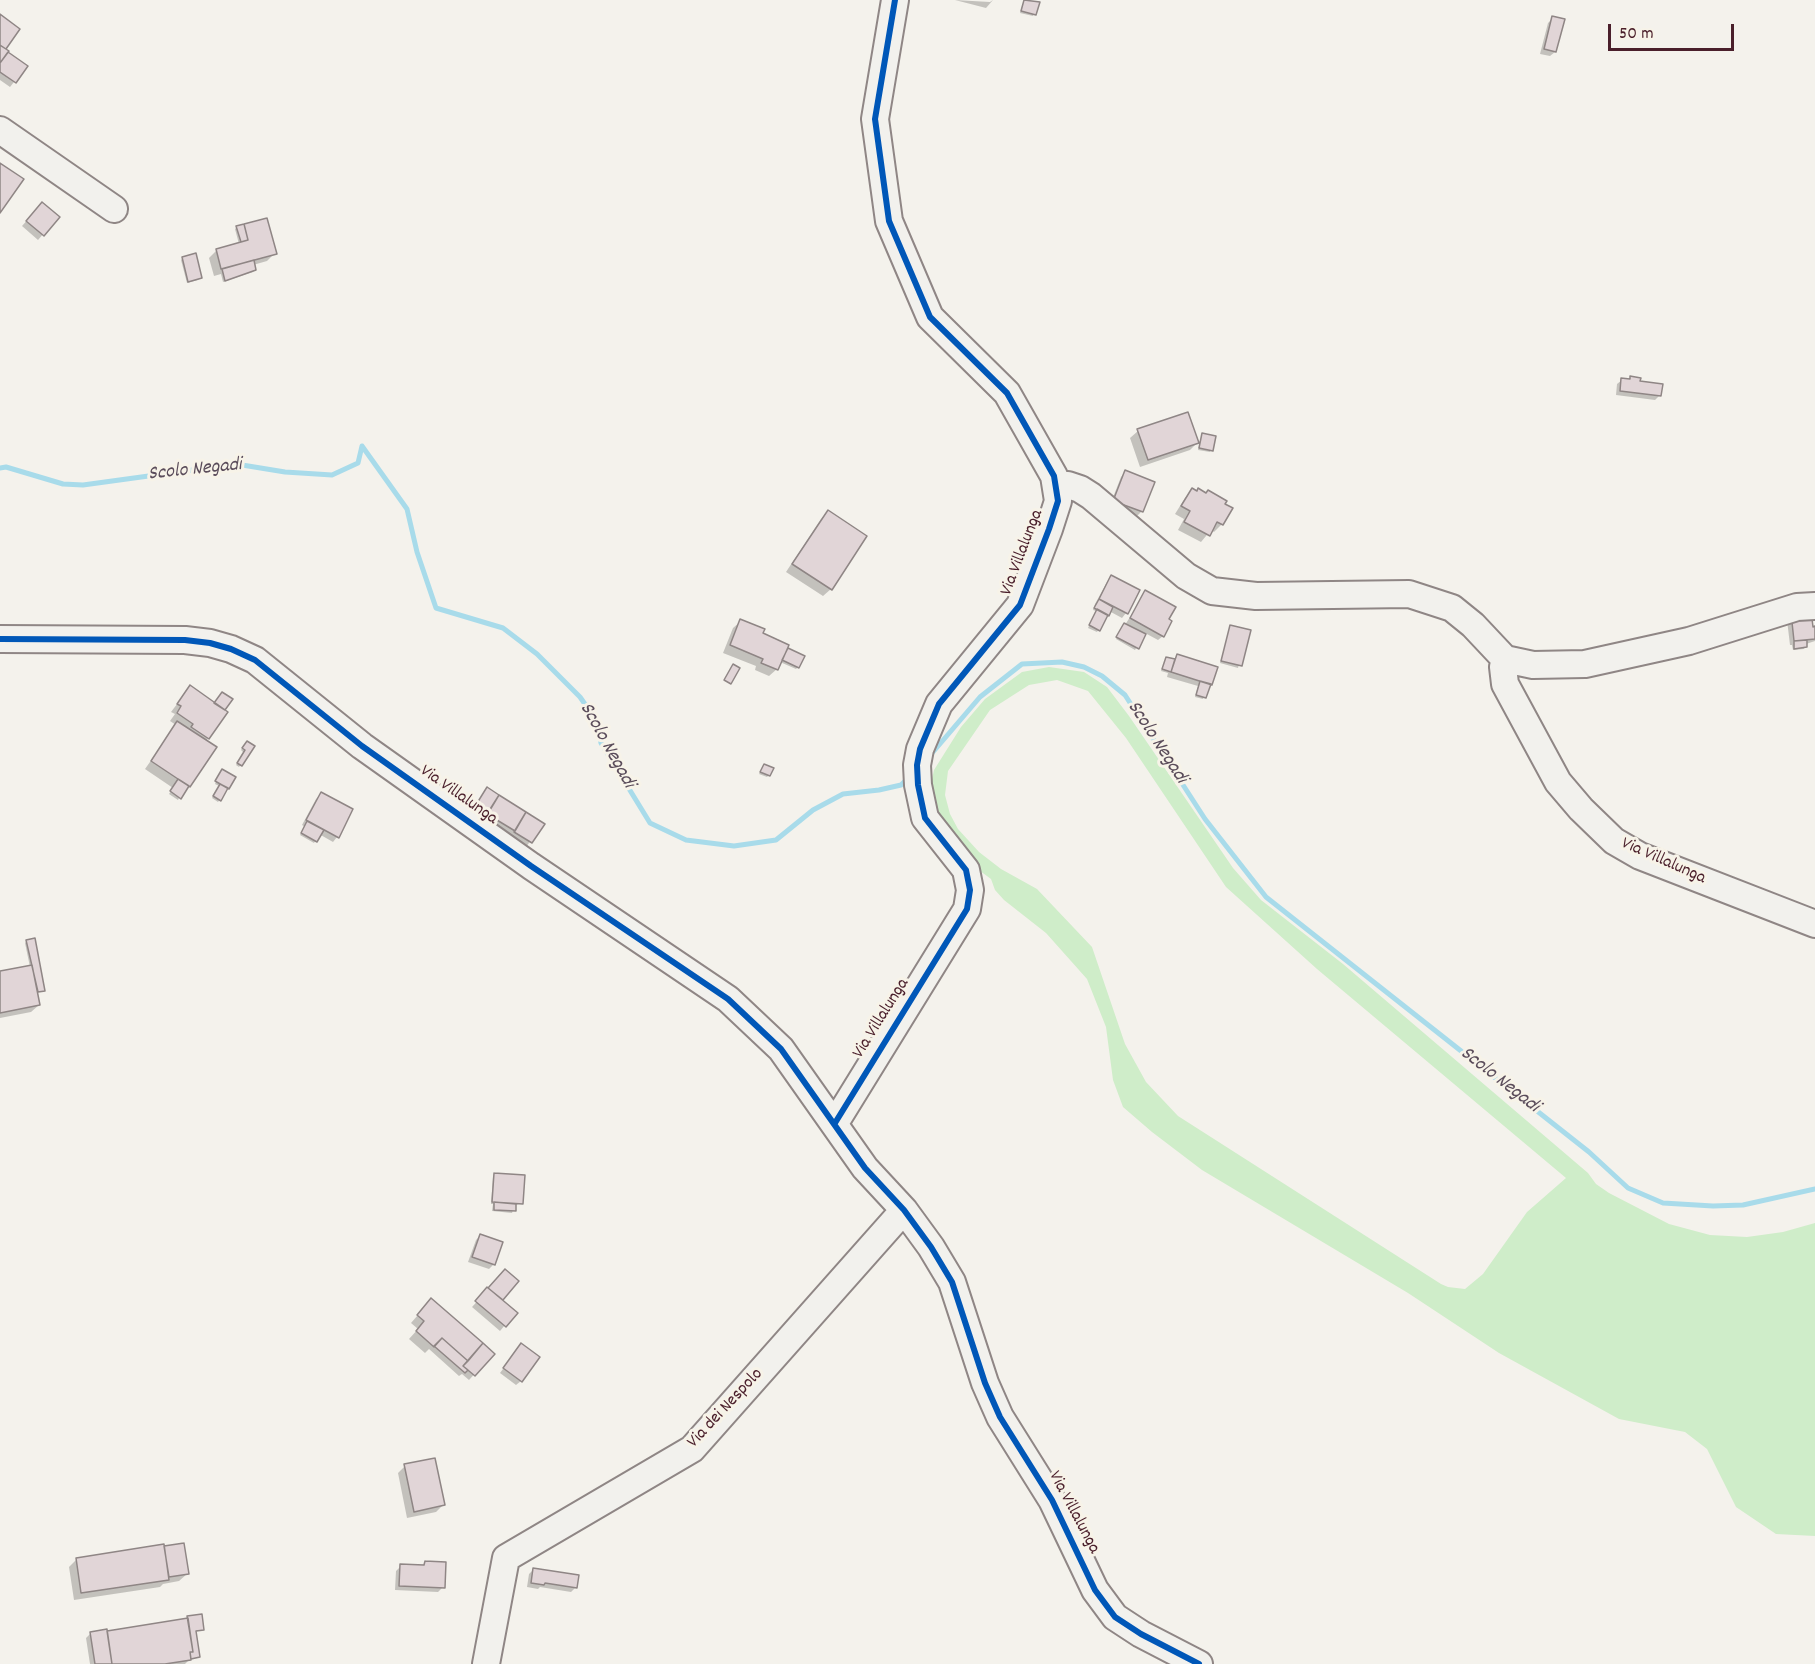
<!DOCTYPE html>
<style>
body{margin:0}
#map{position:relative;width:1815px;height:1664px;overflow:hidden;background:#f4f2ec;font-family:Dekko,sans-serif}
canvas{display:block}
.scale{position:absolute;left:1608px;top:24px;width:126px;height:27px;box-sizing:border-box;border:3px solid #4a1f2b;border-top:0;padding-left:8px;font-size:18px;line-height:21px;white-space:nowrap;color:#4a1f2b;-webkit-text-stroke:4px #f7f3e8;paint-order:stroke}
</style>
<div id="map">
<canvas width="1815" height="1664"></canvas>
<div class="scale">50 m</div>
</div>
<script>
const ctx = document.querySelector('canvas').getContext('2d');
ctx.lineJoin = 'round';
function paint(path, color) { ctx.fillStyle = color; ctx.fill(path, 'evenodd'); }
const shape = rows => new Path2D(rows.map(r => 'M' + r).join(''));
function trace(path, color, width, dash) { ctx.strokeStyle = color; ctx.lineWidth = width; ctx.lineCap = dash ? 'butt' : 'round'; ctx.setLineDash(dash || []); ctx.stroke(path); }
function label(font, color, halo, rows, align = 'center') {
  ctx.font = font + ' Dekko,sans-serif'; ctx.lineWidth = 6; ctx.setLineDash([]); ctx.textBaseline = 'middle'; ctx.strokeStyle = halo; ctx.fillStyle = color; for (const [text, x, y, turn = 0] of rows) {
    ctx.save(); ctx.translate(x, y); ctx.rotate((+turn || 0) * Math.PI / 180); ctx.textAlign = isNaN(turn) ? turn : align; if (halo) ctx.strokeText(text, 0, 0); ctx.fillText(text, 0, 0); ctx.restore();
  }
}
paint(shape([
 [1049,667,1084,672,1107,687,1129,716,1233,868,1261,900,1343,964,1588,1173,1596,1184,1609,1193,1669,1224,1710,1235,1747,1237,1783,1232,1815,1223,1815,1536,1776,1534,1736,1507,1707,1449,1685,1432,1619,1419,1499,1353,1408,1293,1202,1170,1152,1132,1123,1107,1113,1080,1106,1027,1087,979,1046,933,1004,900,995,890,991,879,972,865,939,822,930,788,934,770,961,727,985,699,1022,672],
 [1057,680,1088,691,1126,738,1226,887,1317,969,1566,1178,1527,1212,1483,1274,1465,1289,1448,1287,1441,1284,1178,1116,1146,1082,1125,1044,1092,947,1037,889,1001,869,979,852,958,829,950,814,945,795,948,771,990,710,1029,685]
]), '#cfedc9');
paint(shape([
 [955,0,990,2,993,0,986,8],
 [1024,0,1038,3,1033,16,1020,13],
 [0,16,18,29,4,49,26,67,10,87,0,80],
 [1553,18,1555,52,1550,56,1540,54,1548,23],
 [38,208,58,217,38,240,22,226],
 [237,227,275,253,267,261,253,265,255,270,253,272,223,282,221,274,214,276,209,258,217,250,239,244,235,229],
 [183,258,200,278,198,280,187,283,181,260],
 [1631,378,1639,382,1660,395,1655,400,1616,395,1617,384,1622,380,1628,380],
 [1138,431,1197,443,1190,450,1140,467,1130,438],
 [1202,435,1211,450,1210,452,1198,450],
 [1125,472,1142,511,1137,516,1110,505,1121,477],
 [1192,490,1231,509,1222,524,1214,532,1211,530,1201,542,1178,530,1184,519,1175,514,1185,498],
 [828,512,831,589,823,596,786,572,821,519],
 [1111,577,1126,613,1122,618,1109,611,1097,632,1088,628,1096,611,1093,610,1095,604,1107,582],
 [1146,592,1167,620,1163,636,1158,640,1145,633,1135,650,1116,639],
 [1787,620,1815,628,1815,641,1806,644,1804,649,1793,650,1792,645,1790,645],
 [741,621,761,634,783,654,788,650,798,667,796,669,780,662,777,669,769,676,755,670,756,666,723,653,733,628],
 [1231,627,1249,632,1238,668,1220,663],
 [1177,656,1216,668,1203,699,1195,697,1198,686,1167,677,1168,673,1161,671,1166,658,1173,660],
 [190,687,214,704,208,738,178,800,169,794,173,788,145,769,176,725,170,721,175,714,171,712],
 [245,744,253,747,239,767,236,765,244,753,241,750],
 [764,765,769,775,767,777,759,774],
 [220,773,234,778,218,802,212,798,219,786,215,784],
 [487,789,543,824,526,847,471,813],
 [321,794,337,837,333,842,319,834,314,843,300,835,305,827,302,825,316,799],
 [27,941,43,990,36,993,39,1005,31,1012,0,1018,0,973,30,967,25,943],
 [494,1174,521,1203,515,1205,512,1213,492,1211,493,1204,491,1204,493,1176],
 [480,1236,494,1264,489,1269,468,1262,476,1240],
 [505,1271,517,1281,500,1300,515,1313,500,1331,472,1307],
 [424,1308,493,1354,469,1380,462,1374,459,1376,429,1349,425,1353,409,1339,418,1329,411,1323],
 [517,1350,521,1381,516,1385,500,1373],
 [405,1466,443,1505,436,1512,407,1518,398,1473],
 [163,1546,187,1574,179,1581,163,1584,160,1587,74,1600,69,1567,77,1559],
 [425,1563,443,1587,438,1592,395,1590,396,1571,401,1566,422,1566],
 [534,1569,576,1587,571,1592,540,1587,538,1589,527,1587,529,1574],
 [203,1629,195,1632,199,1657,189,1660,185,1664,90,1664,86,1638,91,1633]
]), '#0003');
trace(shape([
 [0,468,6,467,63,484,83,485,236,464,285,472,332,475,358,463,362,446,407,509,417,552,436,608,503,628,537,654,580,697,596,720,601,743,650,823,686,840,734,846,776,840,813,810,843,794,879,790,901,785,910,776],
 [927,759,980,697,1022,664,1062,662,1084,667,1102,676,1125,695,1205,819,1266,897,1589,1152,1628,1188,1663,1203,1713,1206,1743,1205,1815,1189]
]), '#a8dbea', 5);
const building = shape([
 [1024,0,1040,2,1036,15,1021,11,1024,0],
 [0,14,20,29,6,49,0,45,0,14],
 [1552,16,1565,19,1556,52,1544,49,1552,16],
 [0,45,9,51,0,63,0,45],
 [8,52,28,66,16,83,0,72,0,63,8,52],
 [0,163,24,179,0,213,0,163],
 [42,202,60,217,44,236,26,221,42,202],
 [267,218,277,254,221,269,216,249,248,240,244,224,267,218],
 [244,224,248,240,241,242,236,226,244,224],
 [196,253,202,278,188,282,182,257,196,253],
 [254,260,256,270,225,281,222,269,254,260],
 [1630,376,1641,378,1640,381,1663,384,1661,396,1620,391,1621,378,1630,379,1630,376],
 [1188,412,1199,443,1148,460,1137,429,1188,412],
 [1202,433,1216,436,1213,451,1199,448,1202,433],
 [1125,470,1155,482,1143,512,1113,501,1125,470],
 [1192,488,1197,491,1198,488,1206,493,1208,490,1227,501,1225,504,1233,508,1223,525,1217,522,1210,536,1184,522,1190,511,1181,506,1192,488],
 [828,510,867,536,832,590,792,564,828,510],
 [1111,575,1140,590,1128,614,1099,599,1111,575],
 [1145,590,1176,607,1169,619,1172,621,1164,637,1130,618,1145,590],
 [1099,599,1113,607,1109,616,1094,608,1099,599],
 [1097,609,1108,615,1100,631,1089,625,1097,609],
 [1811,611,1813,627,1815,626,1815,639,1794,641,1791,613,1811,611],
 [740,619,765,629,763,633,789,645,778,670,761,663,763,659,730,645,740,619],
 [1124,623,1146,634,1139,649,1116,637,1124,623],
 [1230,625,1251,630,1242,666,1221,661,1230,625],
 [1807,640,1807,647,1794,649,1794,641,1807,640],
 [788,648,805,656,799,668,782,660,788,648],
 [1177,654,1218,667,1212,685,1171,672,1177,654],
 [1166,657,1175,659,1171,672,1162,669,1166,657],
 [733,664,740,668,731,684,724,680,733,664],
 [1200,681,1211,684,1206,698,1196,695,1200,681],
 [190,685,228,712,209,739,191,727,193,724,177,713,181,706,177,704,190,685],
 [222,692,233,699,225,710,214,703,222,692],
 [177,721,217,747,190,787,151,761,177,721],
 [247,741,255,746,242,766,237,763,245,750,242,748,247,741],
 [764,764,774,768,770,776,760,772,764,764],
 [222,769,236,777,229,789,215,781,222,769],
 [178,779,189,786,181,799,170,791,178,779],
 [220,784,228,788,221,801,213,796,220,784],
 [487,787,499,795,487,815,474,808,487,787],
 [321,792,353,809,339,838,306,820,321,792],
 [499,795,526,812,515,831,487,814,499,795],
 [526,812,545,824,532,843,514,832,526,812],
 [307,821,324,830,317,842,301,833,307,821],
 [35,938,45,991,38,992,26,940,35,938],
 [32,965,40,1005,0,1013,0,971,32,965],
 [494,1173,525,1175,523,1204,492,1202,494,1173],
 [494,1202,516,1204,516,1211,494,1210,494,1202],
 [480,1234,503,1242,495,1265,472,1257,480,1234],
 [505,1269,519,1281,503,1300,488,1288,505,1269],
 [487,1287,518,1313,506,1327,475,1301,487,1287],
 [431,1298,483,1343,468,1361,442,1338,434,1347,416,1331,424,1321,417,1315,431,1298],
 [442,1338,468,1361,463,1366,468,1370,465,1373,434,1346,442,1338],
 [483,1343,495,1354,475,1376,463,1366,483,1343],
 [521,1343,540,1357,522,1382,503,1368,521,1343],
 [435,1458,445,1505,414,1512,404,1464,435,1458],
 [184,1543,189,1574,169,1577,164,1546,184,1543],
 [164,1544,169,1580,81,1593,76,1558,164,1544],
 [425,1561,446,1562,445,1588,399,1586,400,1564,424,1565,425,1561],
 [533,1568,579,1575,577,1588,545,1583,544,1585,531,1583,533,1568],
 [202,1614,204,1630,196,1631,200,1657,191,1659,190,1652,193,1652,187,1616,202,1614],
 [188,1618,193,1652,190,1652,191,1660,165,1664,112,1664,107,1631,188,1618],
 [107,1629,112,1664,95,1664,90,1632,107,1629]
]);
paint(building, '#e1d5d7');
trace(building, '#8f8685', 1.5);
const minor = shape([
 [0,130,114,209],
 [1056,485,1068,485,1080,489,1091,496,1186,576,1212,591,1256,596,1409,594,1452,608,1473,625,1505,659,1533,665,1585,664,1689,641,1797,607,1815,606],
 [0,639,185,640,210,643,231,649,255,660,362,746,531,866,728,999,781,1049,865,1168,904,1210,931,1247,952,1282,985,1383,1000,1417,1052,1500,1095,1590,1115,1617,1141,1634,1199,1664],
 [1505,659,1503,667,1505,684,1558,782,1581,809,1614,841,1640,856,1815,924],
 [835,1123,967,909,970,890,966,870,925,818,918,785,917,765,920,749,939,704,1020,605,1049,529,1058,501,1054,476,1007,393,930,317,889,221,875,119,895,0],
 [486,1664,506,1558,692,1449,904,1210]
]);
trace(minor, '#8f8685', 30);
trace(minor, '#f2f1ed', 26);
trace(shape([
 [0,639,185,640,210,643,231,649,255,660,362,746,531,866,728,999,781,1049,865,1168,904,1210,931,1247,952,1282,985,1383,1000,1417,1052,1500,1095,1590,1115,1617,1141,1634,1199,1664],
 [835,1123,967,909,970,890,966,870,925,818,918,785,917,765,920,749,939,704,1020,605,1049,529,1058,501,1054,476,1007,393,930,317,889,221,875,119,895,0]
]), '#0057b8', 6);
label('18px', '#4a1f2b', '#f7f3e8', [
 ["Via Villalunga",1023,553,-69],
 ["Via Villalunga",458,796,35],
 ["Via Villalunga",1663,862,24],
 ["Via Villalunga",882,1019,-58],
 ["Via dei Nespolo",726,1409,-47],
 ["Via Villalunga",1073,1513,62]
]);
label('italic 20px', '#5a4c5a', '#f7f3e8', [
 ["Scolo Negadi",195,471,-6],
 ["Scolo Negadi",1156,743,57],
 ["Scolo Negadi",606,746,61],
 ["Scolo Negadi",1499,1081,38]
]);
</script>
